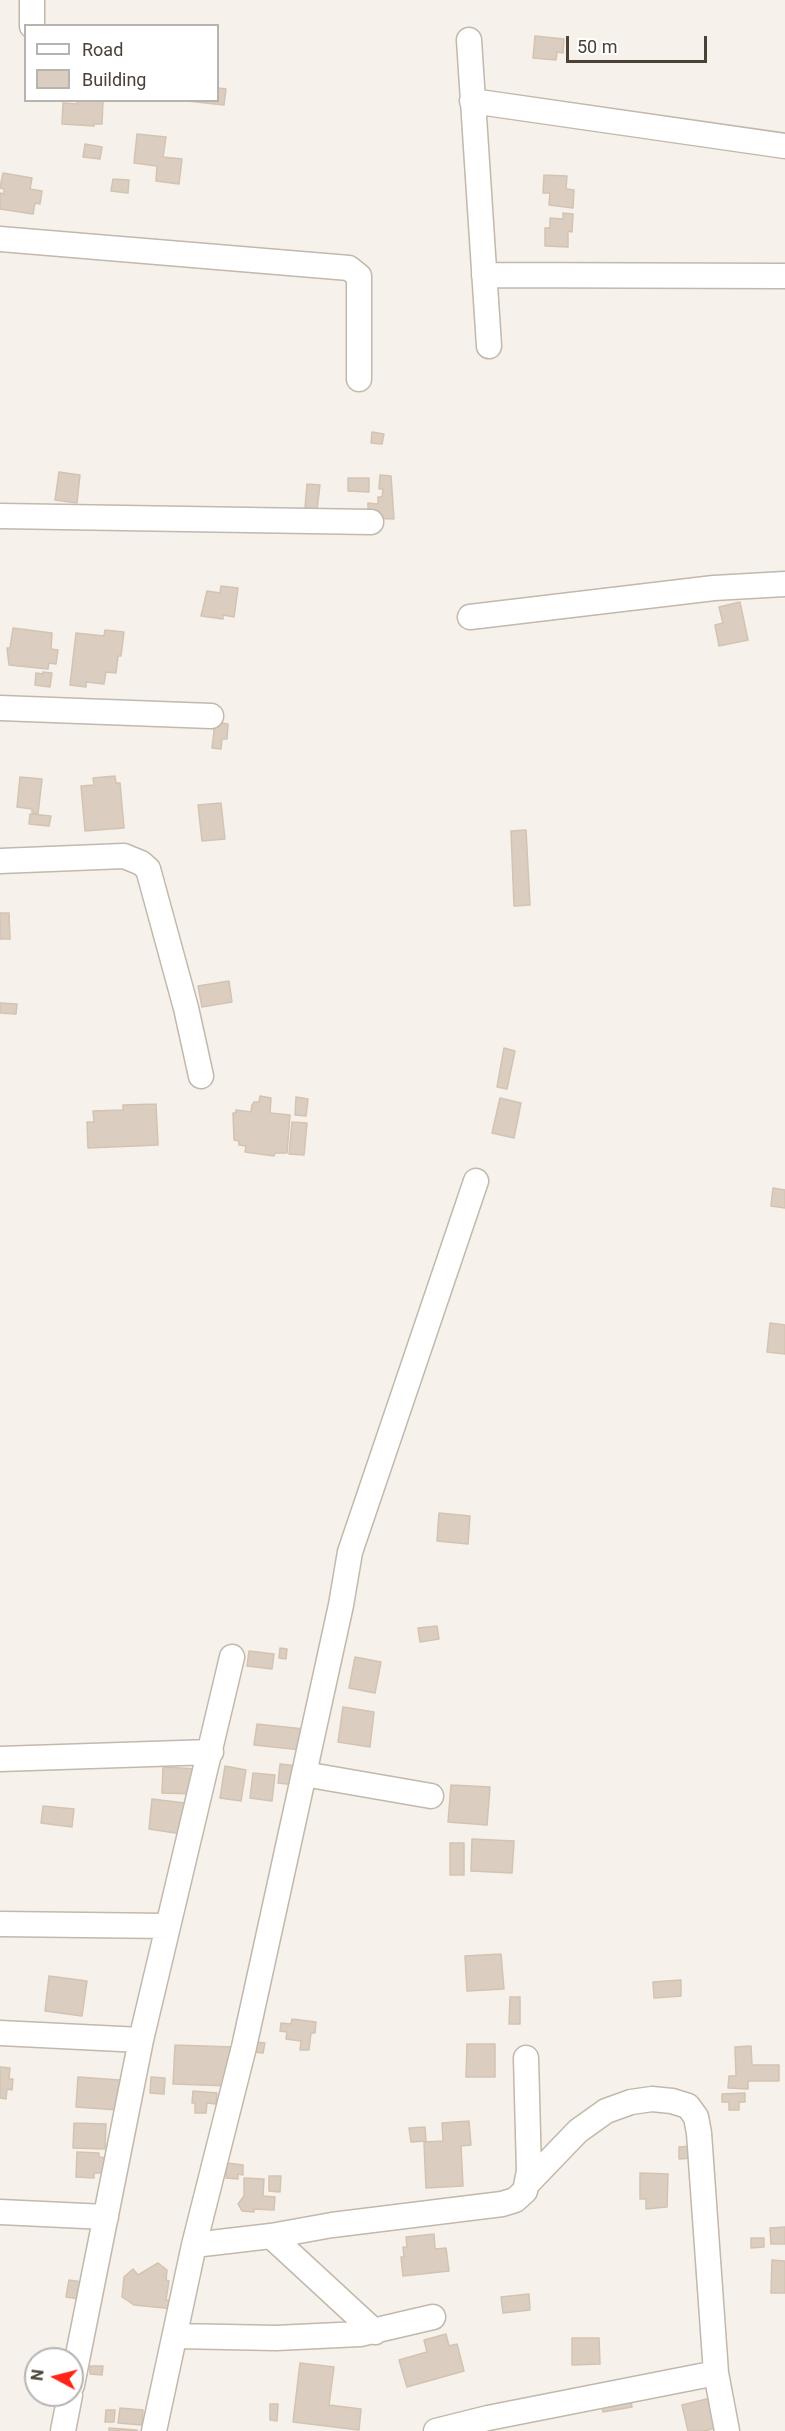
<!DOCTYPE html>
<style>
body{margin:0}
#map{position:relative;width:785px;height:2431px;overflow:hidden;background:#f6f1ea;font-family:Roboto,sans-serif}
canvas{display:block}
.legend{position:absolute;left:24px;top:24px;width:195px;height:78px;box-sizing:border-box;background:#fff;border:2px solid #b7b3af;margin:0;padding:8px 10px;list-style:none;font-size:18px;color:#4a4137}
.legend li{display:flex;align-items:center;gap:12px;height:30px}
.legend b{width:30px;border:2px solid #b7b3af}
.north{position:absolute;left:24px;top:2347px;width:60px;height:60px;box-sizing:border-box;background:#fff;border:2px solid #b7b3af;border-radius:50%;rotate:277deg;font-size:16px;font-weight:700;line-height:24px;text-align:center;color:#4a4137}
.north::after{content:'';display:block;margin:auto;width:21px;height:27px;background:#ff2417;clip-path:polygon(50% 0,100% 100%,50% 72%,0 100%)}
.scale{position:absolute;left:566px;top:36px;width:141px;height:27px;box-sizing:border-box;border:3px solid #4a4137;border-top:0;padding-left:8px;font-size:18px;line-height:21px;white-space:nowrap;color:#4a4137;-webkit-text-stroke:4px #fff;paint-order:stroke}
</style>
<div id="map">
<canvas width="785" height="2431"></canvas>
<ul class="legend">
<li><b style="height:8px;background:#fff"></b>Road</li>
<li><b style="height:16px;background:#dbcec1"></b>Building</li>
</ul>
<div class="north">N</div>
<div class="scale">50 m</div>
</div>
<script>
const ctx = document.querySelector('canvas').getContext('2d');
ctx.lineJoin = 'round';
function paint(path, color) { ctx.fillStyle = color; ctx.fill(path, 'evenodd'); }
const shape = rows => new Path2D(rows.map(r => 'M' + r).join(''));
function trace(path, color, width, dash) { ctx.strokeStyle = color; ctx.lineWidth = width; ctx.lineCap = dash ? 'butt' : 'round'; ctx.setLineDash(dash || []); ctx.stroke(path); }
const building = shape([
 [535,36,564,39,563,53,557,52,556,60,533,58,535,36],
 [218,88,226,89,224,105,187,101,218,100,218,88],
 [77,100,103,100,102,124,94,124,94,126,62,124,63,103,77,104,77,100],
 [137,134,166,137,163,157,182,159,179,184,156,181,157,166,134,163,137,134],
 [85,144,102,147,100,159,83,157,85,144],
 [3,173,32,178,30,189,42,191,40,204,35,203,33,214,0,209,0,193,4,194,4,189,0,188,3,173],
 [544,175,567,176,566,189,574,190,573,208,549,205,550,193,543,193,544,175],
 [113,179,129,180,128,193,111,191,113,179],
 [563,213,573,214,572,232,568,231,568,247,545,246,545,228,550,228,550,218,563,219,563,213],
 [372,432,384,434,382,444,371,443,372,432],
 [59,472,80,475,77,503,55,500,59,472],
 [380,475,391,476,394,519,368,518,368,503,378,504,378,497,382,497,383,489,379,489,380,475],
 [348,478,369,478,369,492,348,491,348,478],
 [307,484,320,485,317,509,305,508,307,484],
 [221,586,238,588,234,617,223,615,223,619,201,616,207,591,220,593,221,586],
 [740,602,748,640,719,646,715,625,723,623,719,607,740,602],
 [13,628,52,633,51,649,58,650,56,664,49,663,48,669,9,665,7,648,10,648,13,628],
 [105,630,124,632,121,656,118,656,116,673,106,672,104,684,86,682,86,687,70,685,76,633,104,636,105,630],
 [43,672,52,673,50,687,35,685,36,673,43,674,43,672],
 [215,722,228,724,227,739,222,739,221,749,212,748,215,722],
 [115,776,116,783,120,783,124,828,85,831,81,786,94,785,93,778,115,776],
 [20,777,42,779,38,814,32,813,32,809,17,807,20,777],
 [221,803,225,839,202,841,198,805,221,803],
 [30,814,51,816,49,826,29,824,30,814],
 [526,830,530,905,514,906,511,831,526,830],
 [0,913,9,913,10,939,0,939,0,913],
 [229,981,232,1002,202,1007,198,986,229,981],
 [0,1003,17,1004,16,1014,0,1013,0,1003],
 [504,1048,515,1051,507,1089,497,1087,504,1048],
 [260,1096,271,1098,270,1113,290,1115,287,1153,275,1153,274,1156,245,1152,246,1146,239,1145,239,1141,234,1140,233,1113,236,1113,236,1110,251,1112,252,1105,254,1102,259,1102,260,1096],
 [296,1097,308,1099,306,1116,295,1115,296,1097],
 [500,1098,521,1103,514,1138,492,1133,500,1098],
 [156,1104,158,1145,88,1148,87,1122,94,1122,93,1111,123,1110,123,1105,156,1104],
 [292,1122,307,1123,304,1155,289,1154,292,1122],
 [773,1188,785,1190,785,1208,771,1206,773,1188],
 [770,1323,785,1325,785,1354,767,1352,770,1323],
 [439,1513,470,1516,468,1544,437,1541,439,1513],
 [437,1626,439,1639,420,1642,418,1628,437,1626],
 [280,1648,287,1649,286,1659,279,1658,280,1648],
 [249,1651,274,1654,272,1669,247,1666,249,1651],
 [355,1657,381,1662,375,1693,349,1688,355,1657],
 [343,1707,374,1712,370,1747,338,1742,343,1707],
 [257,1724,304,1729,302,1750,254,1745,257,1724],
 [280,1764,298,1766,295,1785,278,1783,280,1764],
 [225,1766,246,1770,241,1801,220,1798,225,1766],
 [163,1767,198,1769,197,1794,162,1793,163,1767],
 [253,1773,275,1775,272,1801,250,1798,253,1773],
 [451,1785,490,1787,487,1825,448,1822,451,1785],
 [152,1799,185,1803,182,1834,149,1829,152,1799],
 [43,1806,74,1809,72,1827,41,1823,43,1806],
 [472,1839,514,1841,512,1873,471,1871,472,1839],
 [450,1843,464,1843,464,1875,450,1875,450,1843],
 [501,1954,504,1989,467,1991,465,1956,501,1954],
 [49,1976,87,1981,82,2016,45,2011,49,1976],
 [681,1980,681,1996,654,1998,653,1982,681,1980],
 [510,1997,520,1997,520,2024,509,2024,510,1997],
 [292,2019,316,2022,315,2033,311,2033,309,2050,300,2050,301,2041,286,2039,287,2032,280,2031,281,2023,291,2024,292,2019],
 [255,2042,265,2043,263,2053,253,2052,255,2042],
 [467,2044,495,2044,495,2077,466,2077,467,2044],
 [175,2045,233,2047,232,2086,173,2084,175,2045],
 [751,2046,752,2065,779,2065,779,2081,748,2081,748,2089,728,2088,729,2076,736,2076,735,2047,751,2046],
 [0,2067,10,2068,9,2079,13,2079,12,2090,7,2089,6,2099,0,2098,0,2067],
 [78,2077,120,2080,118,2110,76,2107,78,2077],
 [151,2077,165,2078,164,2094,150,2093,151,2077],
 [193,2091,217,2093,216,2104,207,2103,206,2113,195,2113,195,2103,192,2103,193,2091],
 [745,2093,745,2102,739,2102,739,2110,729,2110,729,2102,722,2102,722,2094,745,2093],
 [469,2121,471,2145,461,2146,463,2186,426,2188,424,2142,443,2141,442,2123,469,2121],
 [74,2123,106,2124,105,2149,73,2148,74,2123],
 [425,2127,426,2141,411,2142,409,2128,425,2127],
 [693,2146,693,2158,679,2159,679,2147,693,2146],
 [77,2152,99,2153,99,2157,107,2158,106,2173,94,2173,94,2178,76,2177,77,2152],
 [227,2163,243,2165,243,2175,238,2174,238,2179,226,2178,227,2163],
 [640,2173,668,2174,667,2207,646,2209,646,2199,640,2199,640,2173],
 [269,2176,281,2176,280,2192,269,2191,269,2176],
 [244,2178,264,2179,263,2196,275,2197,274,2210,254,2209,254,2212,242,2211,238,2204,244,2196,244,2178],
 [785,2227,785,2244,771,2244,770,2228,785,2227],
 [434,2234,435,2249,446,2248,449,2271,403,2276,401,2257,404,2257,403,2247,407,2247,406,2237,434,2234],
 [751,2238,764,2238,764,2247,751,2248,751,2238],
 [772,2260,785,2261,785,2293,771,2293,772,2260],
 [158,2263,167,2270,166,2280,169,2281,166,2300,176,2301,175,2309,134,2305,122,2297,124,2277,133,2269,138,2275,158,2263],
 [69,2280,82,2282,79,2299,66,2297,69,2280],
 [529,2294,530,2310,503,2313,501,2297,529,2294],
 [446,2334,449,2346,457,2344,464,2371,407,2387,399,2360,427,2352,424,2340,446,2334],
 [572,2338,599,2338,600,2364,572,2365,572,2338],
 [300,2363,334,2367,329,2405,361,2409,359,2430,293,2422,300,2363],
 [90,2366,103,2366,102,2375,90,2374,90,2366],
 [630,2394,632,2407,603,2412,600,2400,630,2394],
 [715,2397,721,2427,704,2431,688,2431,682,2405,715,2397],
 [270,2404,278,2404,277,2421,270,2420,270,2404],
 [120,2408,143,2410,142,2425,118,2423,120,2408],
 [106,2410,115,2410,114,2422,105,2422,106,2410],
 [109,2428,137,2430,137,2431,109,2431,109,2428]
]);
paint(building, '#dbcec1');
trace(building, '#d3c3b1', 1.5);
const minor = shape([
 [32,0,32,26],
 [469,40,489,346],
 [472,101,785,146],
 [0,239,349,268,359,276,359,379],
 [484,275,785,276],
 [0,516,371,522],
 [470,617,714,588,785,584],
 [0,708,211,716],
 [0,861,124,856,141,863,148,869,186,1008,201,1076],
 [0,1759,211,1752],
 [304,1774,431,1796],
 [0,1924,168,1926],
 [0,2033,141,2040],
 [528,2183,578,2131,606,2111,631,2102,652,2099,672,2101,688,2106,696,2117,699,2133,716,2373,727,2431],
 [0,2212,106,2217],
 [271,2236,375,2332],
 [194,2245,271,2236,332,2225,502,2204,515,2200,525,2191,529,2171,526,2058],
 [176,2336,276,2338,360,2334,433,2317],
 [72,2385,141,2040,232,1657],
 [63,2431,70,2395],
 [154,2431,194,2245,244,2047,341,1605,350,1552,476,1181],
 [436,2431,488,2418,716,2373]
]);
trace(minor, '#c2b8ab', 27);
trace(minor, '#fff', 24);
</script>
